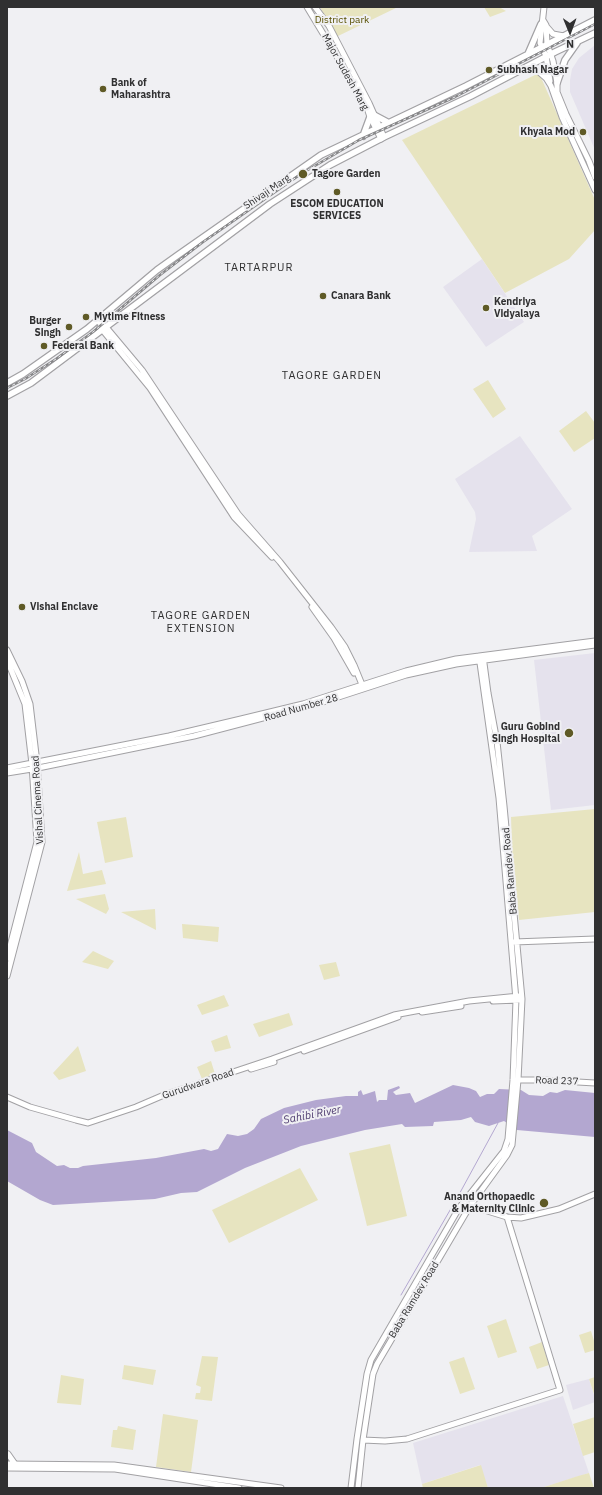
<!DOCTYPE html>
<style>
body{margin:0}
#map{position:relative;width:602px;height:1495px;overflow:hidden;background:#f0f0f3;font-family:"IBM Plex Sans",sans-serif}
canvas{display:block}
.frame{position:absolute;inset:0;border:8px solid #303031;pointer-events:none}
.north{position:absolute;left:550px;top:12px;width:40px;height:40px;-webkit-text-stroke:3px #f0f0f3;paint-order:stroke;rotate:179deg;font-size:11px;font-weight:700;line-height:16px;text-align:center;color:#303031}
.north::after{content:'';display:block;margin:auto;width:14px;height:18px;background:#303031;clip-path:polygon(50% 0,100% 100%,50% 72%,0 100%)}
</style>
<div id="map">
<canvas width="602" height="1495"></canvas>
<div class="frame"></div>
<div class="north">N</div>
</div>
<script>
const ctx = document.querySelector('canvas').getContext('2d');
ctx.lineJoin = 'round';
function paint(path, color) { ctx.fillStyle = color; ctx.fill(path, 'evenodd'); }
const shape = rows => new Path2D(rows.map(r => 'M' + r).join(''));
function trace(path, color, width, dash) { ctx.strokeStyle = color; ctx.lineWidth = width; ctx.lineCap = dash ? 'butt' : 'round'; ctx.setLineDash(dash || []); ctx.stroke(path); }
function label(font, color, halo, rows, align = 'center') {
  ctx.font = font + ' "IBM Plex Sans",sans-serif'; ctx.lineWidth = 4; ctx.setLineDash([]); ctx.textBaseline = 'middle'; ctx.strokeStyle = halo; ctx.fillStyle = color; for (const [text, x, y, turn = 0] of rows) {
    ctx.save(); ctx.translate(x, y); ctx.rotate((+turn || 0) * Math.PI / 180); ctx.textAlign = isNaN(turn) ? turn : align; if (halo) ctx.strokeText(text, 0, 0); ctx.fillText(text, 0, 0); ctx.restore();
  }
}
paint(shape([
 [595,45,595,150,570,92,570,80,572,69,579,58],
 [482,259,524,322,486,347,443,287],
 [520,436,572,509,532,536,537,551,469,552,476,519,475,512,455,479],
 [595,653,595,805,551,810,534,660],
 [589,1379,595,1398,595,1402,573,1410,566,1385],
 [563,1396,589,1473,541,1488,488,1488,480,1465,422,1484,413,1443]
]), '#e5e2ed');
paint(shape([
 [320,7,398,7,336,37],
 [484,7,499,7,506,11,490,17],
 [539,73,595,200,595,230,569,259,505,293,402,140],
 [488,380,506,409,493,418,473,389],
 [586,411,595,423,595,438,574,452,559,431],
 [595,809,595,912,519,920,512,848,511,817],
 [126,817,133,857,105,863,97,822],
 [79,852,83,874,102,870,106,884,67,891],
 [105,894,109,909,106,914,76,899],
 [155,909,156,930,121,912],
 [182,924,219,927,218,942,183,938],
 [93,951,114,961,108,969,82,962],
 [336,962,340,976,324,980,319,965],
 [224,995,229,1006,202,1015,197,1005],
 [289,1013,293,1025,259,1037,253,1024],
 [227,1035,231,1048,215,1052,211,1041],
 [78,1046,86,1071,59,1080,53,1073],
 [211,1061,215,1074,202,1079,197,1067],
 [390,1144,407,1216,367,1226,349,1153],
 [300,1168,318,1200,229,1243,212,1210],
 [506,1319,517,1352,498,1358,487,1326],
 [591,1331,595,1344,595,1350,585,1353,579,1335],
 [542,1342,549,1365,537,1369,529,1347],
 [202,1356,218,1357,212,1401,195,1399,196,1393,200,1393,201,1387,196,1385],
 [464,1357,475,1389,460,1394,449,1362],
 [124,1365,156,1370,153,1385,122,1379],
 [61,1375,84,1379,81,1405,57,1403],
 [595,1377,595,1397,589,1379],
 [163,1414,198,1420,191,1472,156,1467],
 [595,1417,595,1452,583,1456,573,1424],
 [118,1426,136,1430,133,1450,111,1447,113,1430,117,1430],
 [481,1465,488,1488,423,1488,422,1484],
 [589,1473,594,1488,541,1488,578,1476]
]), '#e7e4c0');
paint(shape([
 [453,1085,469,1088,476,1091,480,1097,487,1094,494,1094,499,1089,521,1090,529,1095,543,1096,550,1092,557,1093,565,1090,595,1093,595,1137,517,1130,504,1121,489,1126,475,1122,471,1117,461,1120,434,1122,433,1126,405,1127,402,1124,365,1130,301,1146,245,1168,197,1192,181,1193,155,1199,53,1205,40,1200,7,1181,7,1130,32,1143,36,1152,57,1166,64,1165,70,1168,78,1168,83,1166,156,1158,204,1149,211,1151,218,1149,227,1134,238,1136,247,1134,254,1129,261,1119,284,1108,316,1100,346,1096,358,1096,358,1092,361,1090,363,1095,375,1091,377,1102,379,1100,387,1100,388,1090,399,1086,400,1088,393,1092,396,1095,410,1093,415,1103]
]), '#b3a7d0');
trace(shape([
 [456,1200,498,1123],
 [401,1295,453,1205]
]), '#b3a7d0', 1);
const tertiary = shape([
 [307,7,366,105,370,117,381,139],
 [315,7,329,26,369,103,384,137],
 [544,7,540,43,546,56,550,81],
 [543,20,546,25,547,44,553,61,557,83,557,92,566,114,589,161,595,177],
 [546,26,553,34,564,36],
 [526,67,538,71,546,78,551,86,562,117,595,190],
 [97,321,106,327,142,370,238,514,280,562,331,627,345,647,354,665,363,687],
 [100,327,150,388,234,517,272,557],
 [312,607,334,638,354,673],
 [7,650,22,681,30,704,37,763,42,842,7,976],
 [7,660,25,704,32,764,37,842,7,958],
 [7,768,169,736,241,719,303,704,406,671,456,659,595,641],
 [7,773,38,768,194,736,320,703,406,675,456,664,595,645],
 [514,942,595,939],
 [493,1001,519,1000],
 [422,1012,461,1006],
 [304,1051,398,1017],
 [251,1069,274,1062],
 [516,1080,543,1080,595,1083],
 [7,1097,30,1107,76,1120,88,1123,136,1107,164,1095,272,1059,394,1015,469,1001,519,996],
 [468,1205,507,1217,521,1218,559,1209,595,1194],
 [363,1440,385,1441,407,1439,560,1390,507,1217],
 [8,1454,15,1464],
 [7,1464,114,1465,281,1488],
 [7,1468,115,1469,239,1488],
 [351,1488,357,1439,367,1374,371,1360,459,1208,504,1151,508,1139,513,1080,516,1000,499,798,479,656],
 [358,1488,363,1440,373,1374,377,1364,470,1206,507,1155,512,1145,518,1080,522,999,504,806,497,742,488,693,483,656]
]);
const secondary = shape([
 [528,54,541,24],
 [557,83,565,60,577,43],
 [374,115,389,123],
 [363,136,370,117],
 [7,383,23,374,87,329,157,270,178,255,321,155,466,86,595,20],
 [7,396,31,383,270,204,330,165,384,137,471,96,555,52,595,33]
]);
trace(tertiary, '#a2a1a4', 7);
trace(secondary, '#a2a1a4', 8);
trace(tertiary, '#fff', 5);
trace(secondary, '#fff', 5.5);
const rail = shape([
 [7,388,25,379,56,359,93,332,160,275,203,242,301,174,359,140,455,97,595,24]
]);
trace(rail, '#878789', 2.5);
trace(rail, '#f0f0f3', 1, [3]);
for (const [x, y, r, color] of [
 [489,70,4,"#5f5a26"],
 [103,89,4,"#5f5a26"],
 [583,132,4,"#5f5a26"],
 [303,174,5,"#5f5a26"],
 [337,192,4,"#5f5a26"],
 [323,296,4,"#5f5a26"],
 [486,308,4,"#5f5a26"],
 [86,317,4,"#5f5a26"],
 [69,327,4,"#5f5a26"],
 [44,346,4,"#5f5a26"],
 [22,607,4,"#5f5a26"],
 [569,733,5,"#5f5a26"],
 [544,1203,5,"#5f5a26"]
]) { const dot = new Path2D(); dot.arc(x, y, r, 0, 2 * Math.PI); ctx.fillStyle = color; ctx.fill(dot); trace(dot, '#f0f0f3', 1.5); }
label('10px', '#585001', '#f0f0f3', [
 ["District park",342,20]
]);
label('bold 10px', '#303031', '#f0f0f3', [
 ["Subhash Nagar",497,70],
 ["Bank of",111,83],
 ["Maharashtra",111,95],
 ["Khyala Mod",575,132,"right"],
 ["Tagore Garden",312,174],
 ["ESCOM EDUCATION",337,204,"center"],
 ["SERVICES",337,216,"center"],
 ["Canara Bank",331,296],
 ["Kendriya",494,302],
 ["Vidyalaya",494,314],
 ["Mytime Fitness",94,317],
 ["Burger",61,321,"right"],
 ["Singh",61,333,"right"],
 ["Federal Bank",52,346],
 ["Vishai Enclave",30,607],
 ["Guru Gobind",560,727,"right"],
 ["Singh Hospital",560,739,"right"],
 ["Anand Orthopaedic",535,1197,"right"],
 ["& Maternity Clinic",535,1209,"right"]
], 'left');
label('10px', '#303031', '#f0f0f3', [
 ["Major Sudesh Marg",345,72,61],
 ["Shivaji Marg",267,192,-34],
 ["Road Number 28",301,708,-16],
 ["Vishal Cinema Road",38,800,-93],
 ["Baba Ramdev Road",510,871,-95],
 ["Road 237",557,1081,2],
 ["Gurudwara Road",198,1084,-19],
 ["Baba Ramdev Road",414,1300,-59]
]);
ctx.letterSpacing = '1px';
label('11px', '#303031', '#f0f0f3', [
 ["TARTARPUR",259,268],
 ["TAGORE GARDEN",332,376],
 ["TAGORE GARDEN",201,616],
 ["EXTENSION",201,629]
]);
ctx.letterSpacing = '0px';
label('italic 11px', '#4c396e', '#f0f0f3', [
 ["Sahibi River",312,1115,-11]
]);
</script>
